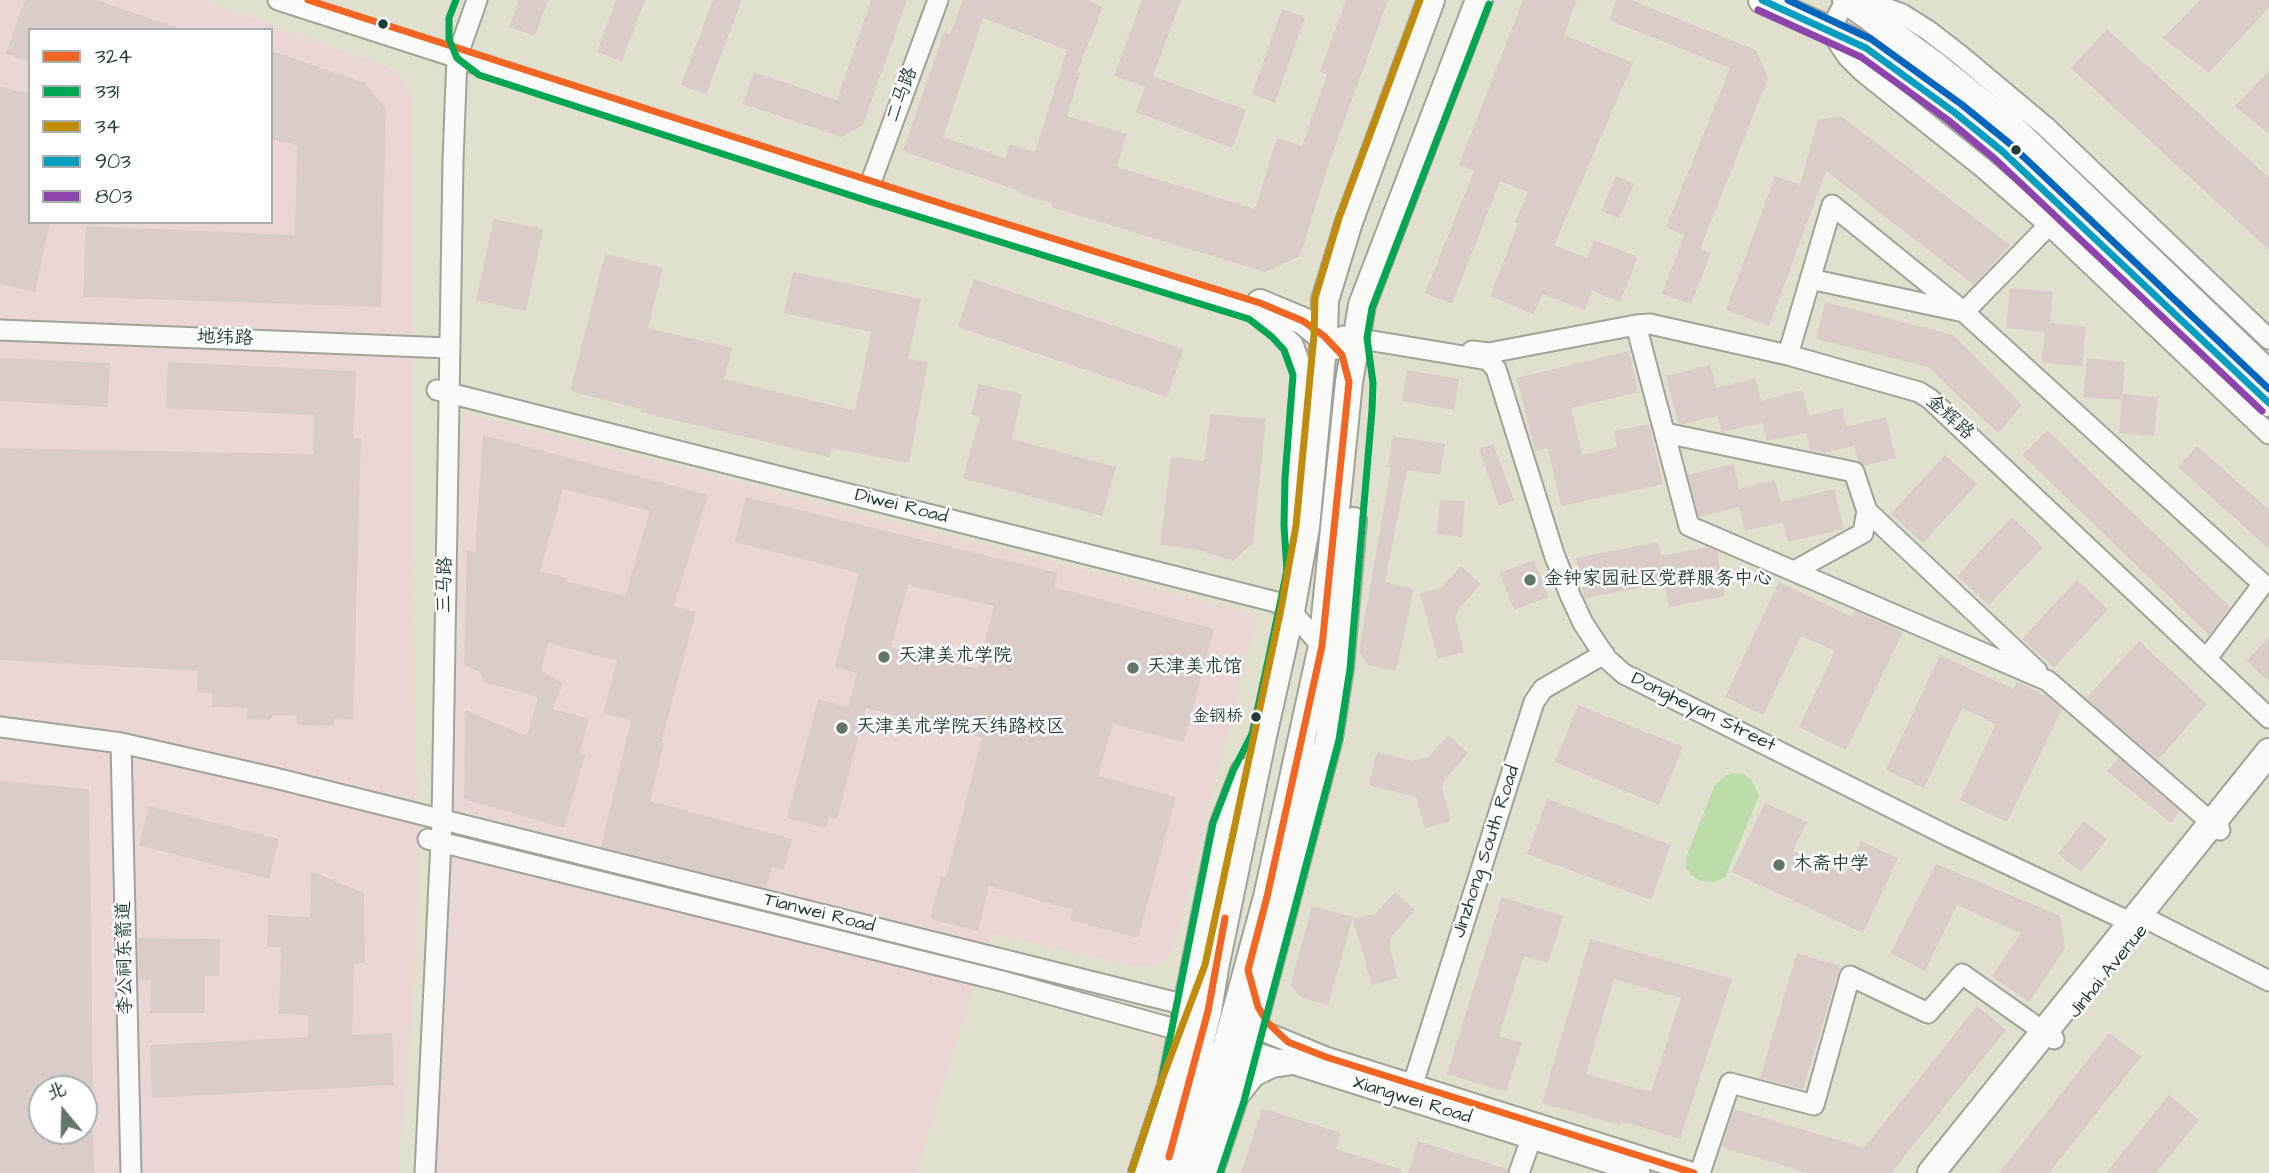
<!DOCTYPE html>
<meta charset="utf-8">
<style>
body{margin:0}
#map{position:relative;width:2269px;height:1173px;overflow:hidden;background:#e1dfce;font-family:"Architects Daughter","LXGW WenKai TC",sans-serif}
canvas{display:block}
.legend{position:absolute;left:28px;top:28px;width:245px;height:196px;box-sizing:border-box;background:#fff;border:2px solid #a5b1ae;margin:0;padding:9px 12px;list-style:none;font-size:21px;color:#1f3d34}
.legend li{display:flex;align-items:center;gap:14px;height:35px}
.legend b{width:35px;border:2px solid #a5b1ae}
.north{position:absolute;left:28px;top:1075px;width:70px;height:70px;box-sizing:border-box;background:#fff;border:2px solid #a5b1ae;border-radius:50%;rotate:341deg;font-size:19px;font-weight:700;line-height:28px;text-align:center;color:#1f3d34}
.north::after{content:'';display:block;margin:auto;width:24px;height:32px;background:#63766a;clip-path:polygon(50% 0,100% 100%,50% 72%,0 100%)}
</style>
<div id="map">
<canvas width="2269" height="1173"></canvas>
<ul class="legend">
<li><b style="height:9px;background:#f26522"></b>324</li>
<li><b style="height:9px;background:#00a651"></b>331</li>
<li><b style="height:9px;background:#c18c0d"></b>34</li>
<li><b style="height:9px;background:#039ebf"></b>903</li>
<li><b style="height:9px;background:#8e44ad"></b>803</li>
</ul>
<div class="north">北</div>
</div>
<script>
const ctx = document.querySelector('canvas').getContext('2d');
ctx.lineJoin = 'round';
function paint(path, color) { ctx.fillStyle = color; ctx.fill(path, 'evenodd'); }
const shape = rows => new Path2D(rows.map(r => 'M' + r).join(''));
function trace(path, color, width, dash) { ctx.strokeStyle = color; ctx.lineWidth = width; ctx.lineCap = dash ? 'butt' : 'round'; ctx.setLineDash(dash || []); ctx.stroke(path); }
function label(font, color, halo, rows, align = 'center') {
  ctx.font = font + ' "Architects Daughter","LXGW WenKai TC",sans-serif'; ctx.lineWidth = 5; ctx.setLineDash([]); ctx.textBaseline = 'middle'; ctx.strokeStyle = halo; ctx.fillStyle = color; for (const [text, x, y, turn = 0] of rows) {
    ctx.save(); ctx.translate(x, y); ctx.rotate((+turn || 0) * Math.PI / 180); ctx.textAlign = isNaN(turn) ? turn : align; if (halo) ctx.strokeText(text, 0, 0); ctx.fillText(text, 0, 0); ctx.restore();
  }
}
paint(shape([
 [0,0,202,0,385,66,400,75,411,93,414,689,419,848,413,1002,399,1158,399,1173,0,1173],
 [30,30,271,30,271,222,30,222],
 [42,1089,84,1089,84,1131,42,1131],
 [462,412,1257,614,1174,948,1159,963,1149,966,1136,967,990,933,916,1173,436,1173,454,841]
]), '#ebd6d6');
paint(shape([
 [1733,773,1743,774,1751,779,1759,796,1725,877,1714,882,1701,881,1691,875,1686,867,1687,855,1715,785,1725,776]
]), '#bcdcaa');
paint(shape([
 [25,0,96,0,176,27,175,30,30,30,30,62,6,54],
 [519,0,548,0,535,36,509,27],
 [616,0,645,0,622,61,597,52],
 [713,0,742,0,706,94,681,85],
 [871,0,907,0,863,125,841,137,743,104,754,72,837,100],
 [963,0,1086,0,1103,7,1077,72,1080,73,1067,116,1127,134,1117,167,1255,209,1277,138,1302,146,1327,74,1320,72,1346,0,1388,0,1329,163,1300,256,1265,272,1051,207,1052,203,1021,194,1022,192,903,151,944,32,950,34],
 [983,18,1067,50,1035,152,1010,144,1005,158,943,137],
 [1142,0,1181,0,1153,76,1246,110,1232,148,1136,112,1145,87,1114,76],
 [1523,0,1577,0,1564,35,1633,63,1554,245,1587,258,1594,240,1638,257,1620,302,1592,291,1585,310,1542,294,1534,314,1490,296,1518,224,1515,222,1528,192,1500,181,1452,304,1425,293,1474,171,1459,165],
 [1616,0,1631,0,1756,50,1768,78,1700,249,1711,253,1691,304,1662,294,1684,235,1666,227,1730,68,1609,20],
 [2200,0,2269,0,2269,7,2209,73,2163,38],
 [1282,9,1305,17,1275,103,1252,94],
 [2107,29,2269,178,2269,250,2071,68],
 [271,51,365,83,386,109,381,307,83,297,86,226,295,235,297,145,271,139],
 [2269,71,2269,134,2235,106],
 [0,87,30,93,30,222,50,222,35,292,0,284],
 [1841,116,2010,245,1974,285,1826,171,1769,326,1726,310,1775,176,1800,185,1818,120],
 [1616,176,1634,184,1619,218,1601,211],
 [494,219,543,229,526,311,476,300],
 [605,254,663,268,648,328,732,348,724,379,855,411,871,332,784,313,793,272,921,299,908,359,928,362,909,463,832,448,829,457,641,412,641,409,570,391],
 [974,279,1184,349,1167,397,958,327],
 [2010,288,2053,292,2050,323,2086,327,2082,366,2041,363,2045,332,2006,328],
 [1825,302,1953,335,2022,405,1998,433,1928,367,1816,339],
 [1629,351,1638,392,1571,408,1582,455,1617,447,1614,431,1649,424,1663,484,1561,506,1548,448,1535,451,1517,378],
 [0,358,110,363,108,407,0,401],
 [2087,358,2125,362,2122,400,2083,397],
 [168,362,356,371,353,438,361,438,353,720,334,719,334,726,297,725,297,716,273,715,270,720,247,719,247,708,212,707,212,693,197,692,198,671,0,660,0,448,313,454,314,415,166,408],
 [1710,365,1716,388,1755,378,1761,401,1802,390,1809,416,1842,408,1847,427,1886,417,1896,458,1864,466,1858,461,1854,446,1825,453,1810,450,1806,433,1767,441,1762,423,1722,432,1717,416,1683,424,1678,423,1666,376],
 [1407,370,1459,379,1454,410,1402,401],
 [979,384,1022,394,1012,439,1116,467,1102,516,963,478,980,417,971,415],
 [2122,394,2158,397,2154,436,2119,433],
 [1211,414,1266,419,1253,543,1233,561,1194,549,1160,545,1171,457,1204,461],
 [2047,430,2230,607,2209,635,2022,455],
 [483,435,708,495,674,606,696,612,661,743,664,743,650,801,792,839,784,870,772,867,766,888,601,847,631,720,603,713,617,661,548,643,541,671,563,683,553,709,589,719,580,753,585,755,564,828,464,799,465,710,527,736,538,697,484,682,481,673,464,665,467,550,475,552],
 [563,489,650,511,625,596,565,581,566,578,540,571],
 [1393,436,1445,444,1440,475,1407,470,1385,582,1414,589,1396,671,1368,665,1359,651,1391,467,1388,467],
 [1493,444,1514,500,1499,506,1479,449],
 [2197,446,2269,510,2269,549,2178,467],
 [1945,455,1977,484,1923,543,1891,514],
 [1733,464,1739,489,1775,480,1781,502,1834,489,1844,529,1788,542,1783,522,1745,531,1739,507,1699,517,1688,475],
 [746,497,1058,573,1054,587,1214,629,1184,742,1113,724,1098,776,1176,797,1138,938,1070,920,1073,910,989,886,978,931,930,919,941,876,946,878,982,738,866,708,837,819,829,817,826,828,787,818,818,699,848,707,857,673,835,667,859,573,735,542],
 [908,585,994,606,978,669,891,647],
 [1440,500,1465,501,1462,537,1437,534],
 [2012,517,2043,547,1989,605,1957,576],
 [1658,542,1661,556,1707,547,1717,551,1725,596,1669,607,1664,583,1585,598,1576,558],
 [1534,560,1548,597,1514,610,1500,573],
 [1461,566,1481,584,1458,610,1455,617,1464,652,1438,659,1420,593,1441,588],
 [2077,580,2108,609,2054,668,2022,639],
 [1779,582,1852,617,1855,611,1903,632,1846,750,1799,727,1835,651,1801,636,1763,715,1725,697],
 [2269,637,2269,681,2247,661],
 [2139,641,2207,704,2158,760,2086,698],
 [1940,655,2013,689,2017,682,2047,696,2062,709,2007,822,1960,800,1996,724,1962,708,1924,788,1886,770],
 [1578,705,1683,747,1659,805,1555,762],
 [1448,735,1468,753,1445,779,1442,786,1451,821,1425,828,1416,797,1369,785,1377,752,1412,761,1428,757],
 [2118,758,2180,811,2171,823,2107,771],
 [0,781,89,789,93,1089,42,1089,42,1131,93,1131,94,1173,0,1173],
 [1547,799,1671,845,1651,900,1527,854],
 [1765,803,1807,822,1793,851,1845,875,1861,841,1898,858,1863,933,1732,872],
 [149,806,279,839,269,879,139,845],
 [2084,821,2107,839,2081,872,2058,854],
 [1936,864,2060,916,2065,948,2029,1002,1992,976,2021,933,1957,905,1925,971,1891,953],
 [311,871,364,893,365,963,354,963,352,1035,392,1033,394,1085,152,1098,150,1045,308,1037,308,1015,279,1014,281,947,267,947,268,915,310,917],
 [1395,892,1415,910,1392,936,1389,943,1398,978,1372,985,1353,919,1375,914],
 [1502,897,1563,916,1548,963,1524,956,1499,1036,1522,1043,1506,1092,1447,1074],
 [1312,906,1353,917,1328,1005,1300,997,1291,984],
 [138,938,220,939,219,976,205,976,205,1013,150,1013,151,980,139,980],
 [1590,939,1732,979,1680,1139,1621,1121,1620,1125,1542,1103],
 [1614,979,1681,998,1651,1092,1586,1074],
 [1797,953,1840,966,1803,1089,1760,1078],
 [1977,1006,2006,1030,1891,1173,1808,1173,1722,1147,1734,1109,1864,1148],
 [2109,1033,2141,1057,2049,1173,1999,1173],
 [2169,1095,2199,1120,2156,1173,2106,1173],
 [1262,1108,1341,1133,1336,1149,1402,1170,1402,1173,1241,1173],
 [1418,1141,1507,1169,1507,1173,1408,1173]
]), '#dacdc9');
const minor = shape([
 [278,0,868,190,1274,316],
 [1846,0,1830,30,1847,56,1863,72,1982,167,2049,225,2269,434],
 [1850,1,1878,5,1902,14,1929,31,1960,55,2046,127,2269,339],
 [868,190,938,0],
 [1810,279,1964,312,2049,225],
 [1258,313,1293,344,1304,374,1295,478,1295,537],
 [1636,325,1689,526,2048,681,2220,830],
 [0,330,449,348],
 [1343,336,1488,360,1496,369,1554,554,1570,595,1583,623,1596,643,1607,659,1624,674,1950,837,2130,922,2151,921,2269,981],
 [1472,351,1489,353,1636,325,1650,324,1788,355,1919,392,1930,399,2269,718],
 [1788,355,1832,205,1964,312,2263,584,2207,658],
 [437,390,1276,602,1291,611,1326,651],
 [1665,433,1854,472,1867,511,2037,671],
 [1794,571,1863,533,1867,511],
 [0,727,121,743,271,777,1198,1008],
 [121,743,131,1173],
 [428,839,1002,981,1193,1034],
 [1243,1023,1326,1057,1694,1173],
 [1235,1046,1640,1173],
 [1413,1084,1534,702,1543,689,1604,654],
 [425,1173,442,821,453,161,457,57,477,0],
 [1519,1173,1531,1139],
 [1700,1173,1730,1083,1814,1105,1850,976,1928,1013,1962,974,2054,1039]
]);
const major = shape([
 [1762,0,1830,30,1866,48,1954,112,2002,151,2269,403],
 [1846,0,1932,63,2006,122,2269,374],
 [1260,303,1303,321,1334,346],
 [1237,1093,1253,1073,1272,1064,1286,1062],
 [1142,1173,1171,1086,1223,826,1244,772],
 [1163,1173,1191,1081,1208,1011,1215,968,1263,736,1291,611,1306,527,1324,336,1325,300,1349,222,1431,0],
 [1188,1173,1227,1044,1267,897,1322,646,1349,382,1362,305,1479,0],
 [1209,1173,1234,1098,1329,738,1340,668,1353,521],
 [1931,1173,2269,752]
]);
trace(minor, '#a1a398', 23);
trace(major, '#a1a398', 30);
trace(minor, '#fafaf8', 19);
trace(major, '#fafaf8', 26);
trace(shape([
 [308,0,949,206,1260,303,1303,321,1324,336,1342,355,1349,382,1322,646,1267,897,1248,970,1258,1007,1267,1022,1288,1042,1326,1057,1694,1173],
 [1169,1157,1208,1011,1225,918]
]), '#f26522', 7);
trace(shape([
 [456,0,449,18,449,39,457,58,479,75,865,200,1249,319,1272,337,1284,350,1293,375,1285,478,1284,526,1287,571,1253,732,1233,771,1213,823,1161,1083,1132,1170],
 [1220,1173,1244,1101,1339,740,1350,669,1372,410,1373,383,1367,338,1372,308,1489,4]
]), '#00a651', 7);
trace(shape([
 [1132,1170,1161,1082,1205,965,1281,609,1296,526,1314,335,1315,298,1339,218,1420,0]
]), '#c18c0d', 7);
trace(shape([
 [1762,0,1866,48,1954,112,2002,151,2269,403]
]), '#039ebf', 7);
trace(shape([
 [1758,10,1861,57,1948,120,1995,159,2262,411]
]), '#8e44ad', 7);
trace(shape([
 [1788,0,1871,39,1961,104,2009,143,2269,389]
]), '#0065bd', 7);
for (const [x, y, r, color] of [
 [383,24,6,"#1f3d34"],
 [2016,150,6,"#1f3d34"],
 [1530,580,7,"#63766a"],
 [884,657,7,"#63766a"],
 [1133,668,7,"#63766a"],
 [1256,717,6,"#1f3d34"],
 [842,728,7,"#63766a"],
 [1779,865,7,"#63766a"]
]) { const dot = new Path2D(); dot.arc(x, y, r, 0, 2 * Math.PI); ctx.fillStyle = color; ctx.fill(dot); trace(dot, '#fff', 2.5); }
label('17px', '#1f3d34', '#fff', [
 ["金钢桥",1243,717]
], 'right');
label('19px', '#1f3d34', '#fff', [
 ["二马路",903,95,-70],
 ["地纬路",225,339,2],
 ["金辉路",1949,418,42],
 ["Diwei Road",901,507,14],
 ["三马路",446,585,-89],
 ["Dongheyan Street",1703,713,26],
 ["Jinzhong South Road",1487,852,-72],
 ["Tianwei Road",819,914,14],
 ["李公祠东箭道",126,958,-91],
 ["Jinhai Avenue",2109,972,-51],
 ["Xiangwei Road",1412,1101,17]
]);
label('19px', '#1f3d34', '#fff', [
 ["金钟家园社区党群服务中心",1544,580],
 ["天津美术学院",898,657],
 ["天津美术馆",1147,668],
 ["天津美术学院天纬路校区",856,728],
 ["木斋中学",1793,865]
], 'left');
</script>
